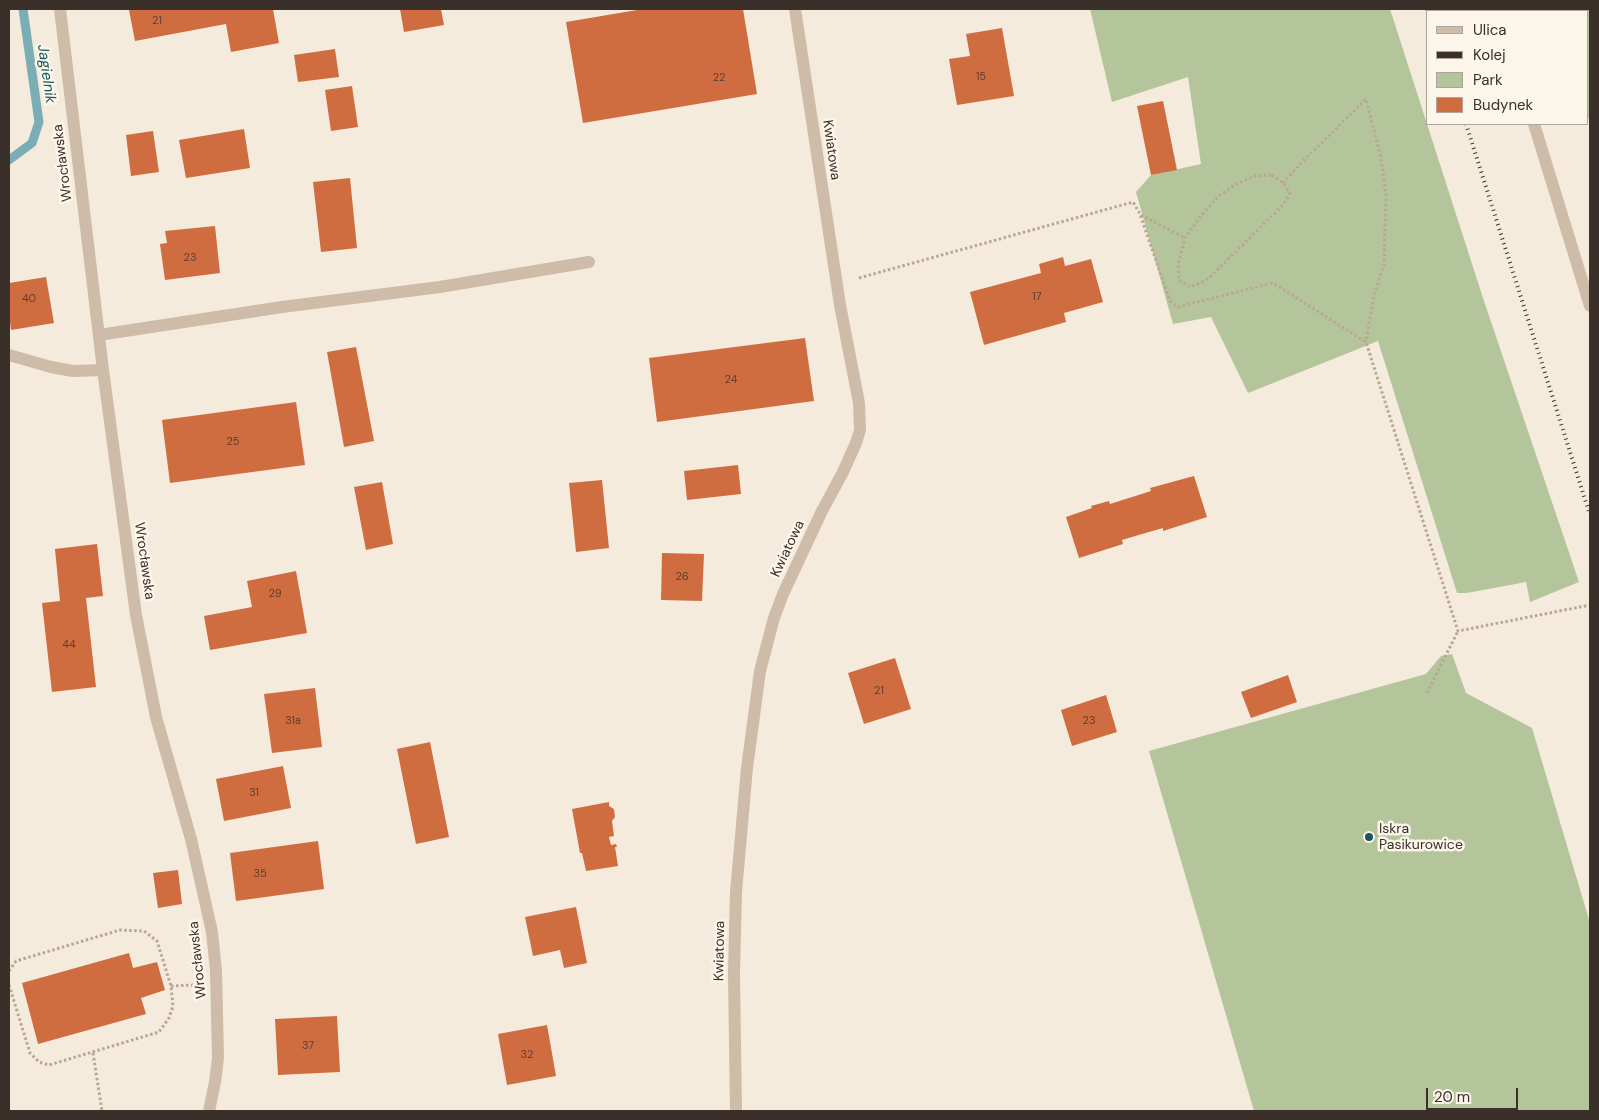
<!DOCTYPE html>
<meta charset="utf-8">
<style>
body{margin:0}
#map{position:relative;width:1599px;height:1120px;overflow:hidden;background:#f4ebdd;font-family:"DM Sans",sans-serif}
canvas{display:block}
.frame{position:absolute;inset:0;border:10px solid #3a2f29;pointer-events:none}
.legend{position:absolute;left:1426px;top:10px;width:162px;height:115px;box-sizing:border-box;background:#fbf5ea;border:1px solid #aea69d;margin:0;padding:6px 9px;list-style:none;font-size:15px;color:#3a2f29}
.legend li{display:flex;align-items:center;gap:10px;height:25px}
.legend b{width:25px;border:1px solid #aea69d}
.scale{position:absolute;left:1426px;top:1088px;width:92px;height:22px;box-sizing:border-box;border:2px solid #3a2f29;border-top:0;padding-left:6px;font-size:15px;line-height:18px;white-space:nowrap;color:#3a2f29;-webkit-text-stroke:4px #fbf5ea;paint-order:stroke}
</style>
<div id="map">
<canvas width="1599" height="1120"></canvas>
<div class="frame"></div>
<ul class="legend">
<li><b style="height:6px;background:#cebca8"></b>Ulica</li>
<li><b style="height:6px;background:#3a2f29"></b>Kolej</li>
<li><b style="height:14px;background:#b4c59c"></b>Park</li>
<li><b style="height:14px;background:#cf6d40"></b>Budynek</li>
</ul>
<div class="scale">20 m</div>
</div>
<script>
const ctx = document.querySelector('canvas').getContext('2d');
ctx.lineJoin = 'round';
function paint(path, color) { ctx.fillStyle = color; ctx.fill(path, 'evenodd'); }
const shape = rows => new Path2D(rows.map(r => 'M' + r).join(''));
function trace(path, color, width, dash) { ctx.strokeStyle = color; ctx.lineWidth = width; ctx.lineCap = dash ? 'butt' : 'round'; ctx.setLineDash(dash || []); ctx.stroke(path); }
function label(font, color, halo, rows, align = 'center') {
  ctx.font = font + ' "DM Sans",sans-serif'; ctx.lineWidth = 5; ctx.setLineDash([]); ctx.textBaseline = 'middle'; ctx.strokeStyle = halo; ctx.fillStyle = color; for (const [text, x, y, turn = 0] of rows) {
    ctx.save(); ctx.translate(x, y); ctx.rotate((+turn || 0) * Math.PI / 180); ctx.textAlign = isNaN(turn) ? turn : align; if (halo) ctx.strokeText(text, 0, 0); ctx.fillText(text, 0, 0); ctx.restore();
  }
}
paint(shape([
 [1090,9,1390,9,1483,298,1579,582,1530,602,1526,582,1467,593,1457,593,1378,341,1248,393,1211,317,1173,324,1136,192,1151,175,1201,164,1188,77,1112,102],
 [1531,9,1590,9,1590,119,1588,118,1588,11,1532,11],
 [1452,654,1466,693,1532,728,1590,923,1590,1111,1254,1111,1149,751,1426,674,1441,656]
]), '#b4c59c');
trace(shape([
 [9,160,32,143,39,122,23,9]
]), '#7aadb4', 9);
paint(shape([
 [136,9,273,9,279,43,231,52,226,24,135,41,129,10],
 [400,9,441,9,444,25,404,32],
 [643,9,743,9,757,94,583,123,566,22],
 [1002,28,1014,96,957,105,949,59,970,56,966,34],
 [335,49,339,77,298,82,294,55],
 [352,86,358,127,331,131,325,90],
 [1163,101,1177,170,1151,175,1137,106],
 [244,129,250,168,186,178,179,140],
 [153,131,159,172,131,176,126,135],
 [350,178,357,248,321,252,313,182],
 [215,226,220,273,165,280,160,244,167,243,165,231],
 [1063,257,1065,266,1091,259,1103,302,1064,313,1066,322,984,345,970,292,1041,273,1039,264],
 [46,277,54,323,11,330,9,315,9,283],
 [805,338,814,401,657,422,649,358],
 [356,347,374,441,344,447,327,352],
 [296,402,305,465,170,483,162,420],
 [738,465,741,494,687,500,684,471],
 [1194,476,1207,517,1163,531,1163,528,1142,534,1122,540,1123,544,1079,558,1066,517,1092,508,1091,506,1109,501,1110,504,1151,491,1150,488],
 [602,480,609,548,576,552,569,483],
 [382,482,393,544,366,550,354,487],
 [97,544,103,596,86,598,96,687,52,692,42,603,60,601,55,549],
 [662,553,704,554,702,601,661,600],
 [296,571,307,633,210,650,204,616,252,607,247,581],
 [895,658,911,709,864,724,848,673],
 [1288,675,1297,702,1251,718,1241,692],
 [315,688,322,747,272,753,264,694],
 [1106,695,1117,732,1072,746,1061,710],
 [430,742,449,837,416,844,397,749],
 [283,766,291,808,224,821,216,779],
 [609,802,609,806,614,809,615,817,612,821,614,836,609,837,611,845,616,844,617,847,615,847,618,866,586,871,582,853,580,853,572,809],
 [318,841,324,889,236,901,230,853],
 [178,870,182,904,158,908,153,873],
 [576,907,587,963,564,968,560,950,533,956,525,917],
 [129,953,133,968,157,962,165,990,141,998,146,1014,38,1044,22,983],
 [337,1016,340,1072,278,1075,275,1019],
 [547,1025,556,1076,507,1085,498,1034]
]), '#cf6d40');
trace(shape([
 [1272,175,1283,183,1290,193,1283,205,1211,276,1201,283,1190,287,1179,280,1178,265,1185,238,1200,217,1219,196,1236,184,1255,176,1272,175],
 [1283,183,1303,161,1366,99,1381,158,1386,195,1384,265,1374,295,1366,342],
 [1141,215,1185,238],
 [859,278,1133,202,1140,214,1170,301,1178,307,1273,283,1366,342,1458,631,1590,605],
 [1427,693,1458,631],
 [9,971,16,961,120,930,144,931,157,941,171,986,173,1006,169,1018,159,1032,49,1065,39,1062,30,1053,9,985],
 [171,986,195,985],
 [93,1053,102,1111]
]), '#baa692', 3, [2.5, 2.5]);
trace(shape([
 [1498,9,1499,11],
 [1534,124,1590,306],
 [99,335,282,307,440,287,589,262]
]), '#cebca8', 12);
trace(shape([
 [9,355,51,367,73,371,103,370],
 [736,1111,734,973,736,892,747,768,760,671,774,618,783,594,822,511,843,472,856,443,860,430,859,403,840,305,795,9]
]), '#cebca8', 12);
trace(shape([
 [60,9,103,370,136,615,156,717,191,839,212,932,216,971,218,1058,215,1082,209,1111]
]), '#cebca8', 12);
trace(shape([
 [1427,9,1428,12],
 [1466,124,1590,515]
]), '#3a2f29', 4, [1, 4]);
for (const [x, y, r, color] of [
 [1369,837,5,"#1a565f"]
]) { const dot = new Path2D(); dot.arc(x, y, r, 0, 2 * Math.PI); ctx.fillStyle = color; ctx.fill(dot); trace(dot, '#fbf5ea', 2); }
label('11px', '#5f3e2f', null, [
 ["21",157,21],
 ["15",981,77],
 ["22",719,78],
 ["23",190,258],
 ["17",1037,297],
 ["40",29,299],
 ["24",731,380],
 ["25",233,442],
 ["26",682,577],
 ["29",275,594],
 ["44",69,645],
 ["21",879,691],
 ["31a",293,721],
 ["23",1089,721],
 ["31",254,793],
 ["35",260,874],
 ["37",308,1046],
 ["32",527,1055]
]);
label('14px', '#3a2f29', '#fbf5ea', [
 ["Kwiatowa",831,150,82],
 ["Wrocławska",63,163,-97],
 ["Kwiatowa",788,549,-65],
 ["Wrocławska",144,561,82],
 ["Kwiatowa",720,951,-89],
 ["Wrocławska",198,960,-96]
]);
label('14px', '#3a2f29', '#fbf5ea', [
 ["Iskra",1379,829],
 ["Pasikurowice",1379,845]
], 'left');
label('italic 15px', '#1a565f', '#fbf5ea', [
 ["Jagielnik",46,74,82]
]);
</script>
